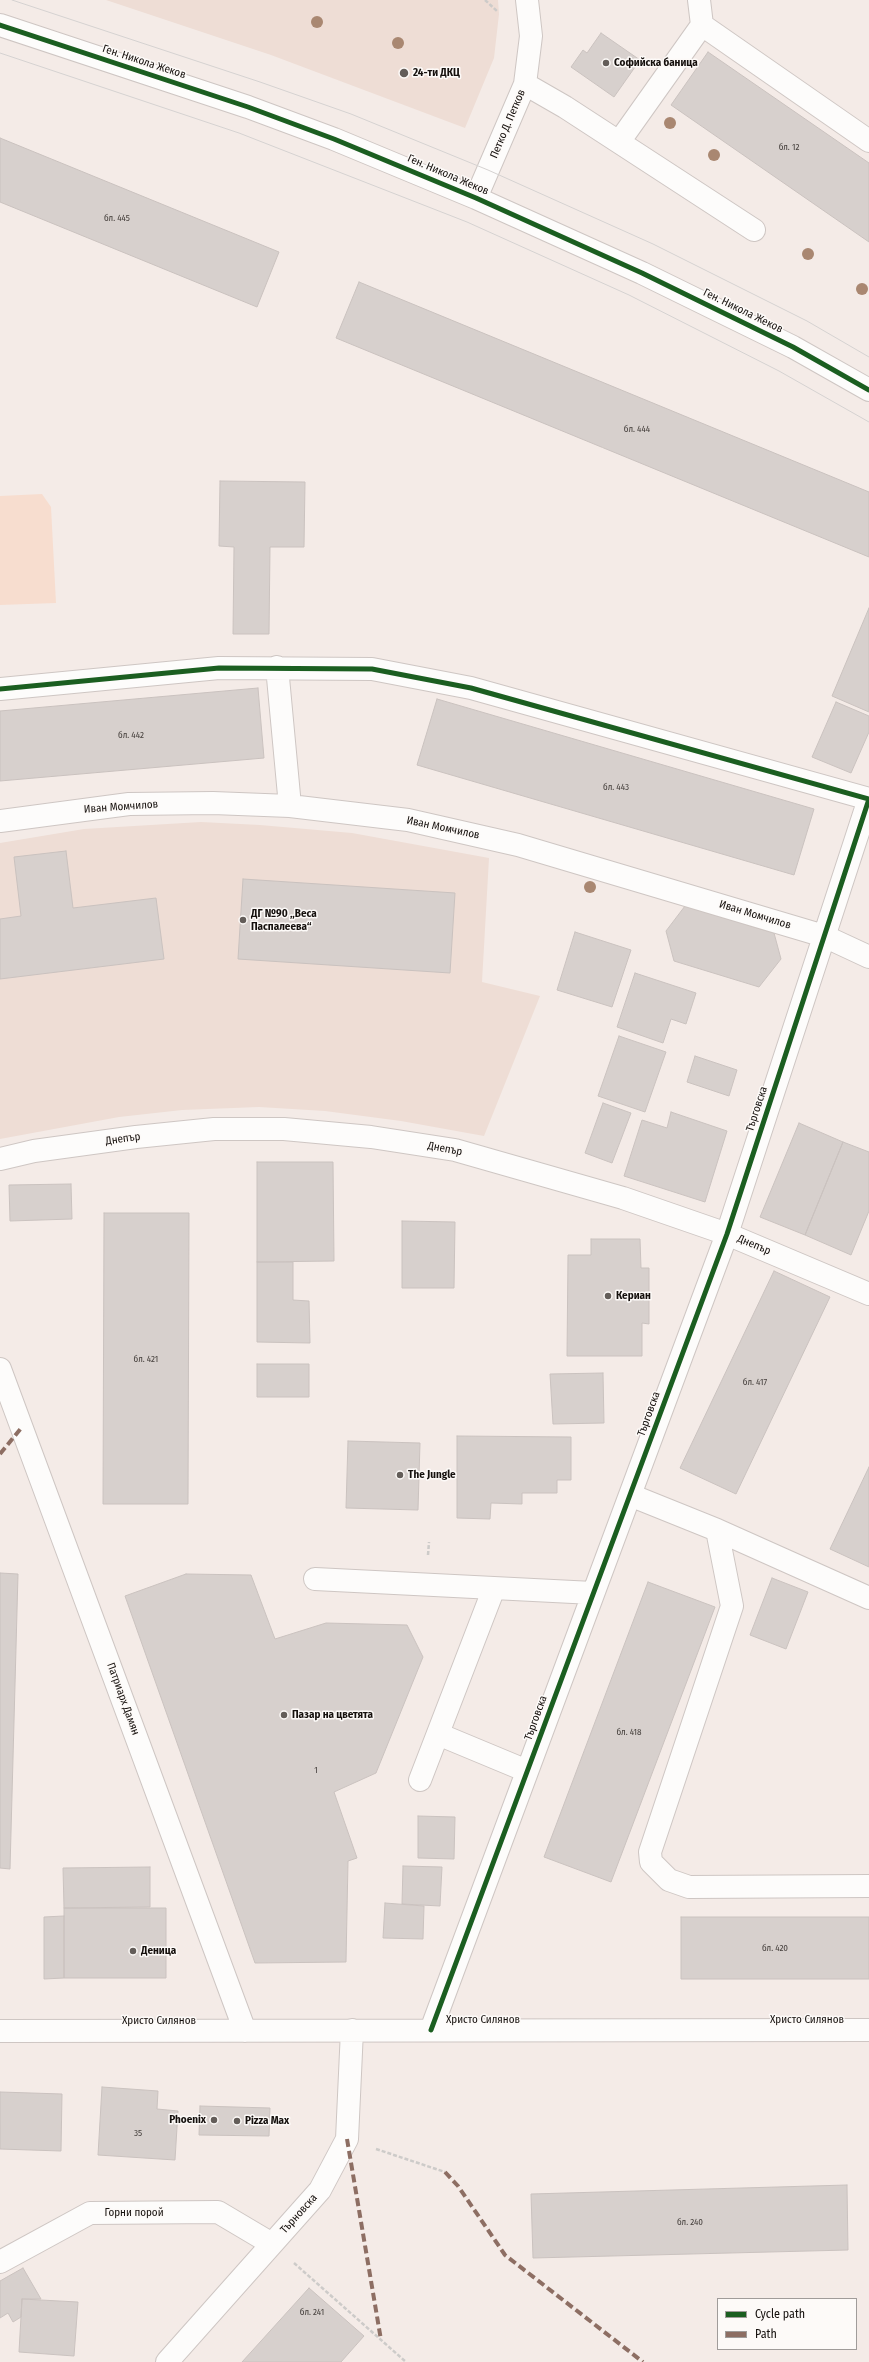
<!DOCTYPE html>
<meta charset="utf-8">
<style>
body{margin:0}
#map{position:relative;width:869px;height:2362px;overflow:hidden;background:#f4ebe7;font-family:"Fira Sans Condensed",sans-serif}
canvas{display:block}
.legend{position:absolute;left:717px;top:2298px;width:140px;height:52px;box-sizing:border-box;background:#fdfaf8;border:1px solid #a09c9a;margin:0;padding:5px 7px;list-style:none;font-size:12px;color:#15100d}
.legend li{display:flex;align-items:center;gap:8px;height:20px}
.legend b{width:20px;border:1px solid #a09c9a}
</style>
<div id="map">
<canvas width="869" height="2362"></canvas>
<ul class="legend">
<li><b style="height:5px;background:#1b5e20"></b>Cycle path</li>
<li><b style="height:5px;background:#8d6e63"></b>Path</li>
</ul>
</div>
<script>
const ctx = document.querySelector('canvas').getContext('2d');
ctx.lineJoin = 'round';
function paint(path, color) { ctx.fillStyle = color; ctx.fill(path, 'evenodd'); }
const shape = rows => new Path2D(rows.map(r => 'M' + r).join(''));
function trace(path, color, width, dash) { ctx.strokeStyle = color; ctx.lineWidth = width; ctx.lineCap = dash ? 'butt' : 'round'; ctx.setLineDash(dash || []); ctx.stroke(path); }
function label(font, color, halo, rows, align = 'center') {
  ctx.font = font + ' "Fira Sans Condensed",sans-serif'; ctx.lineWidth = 3; ctx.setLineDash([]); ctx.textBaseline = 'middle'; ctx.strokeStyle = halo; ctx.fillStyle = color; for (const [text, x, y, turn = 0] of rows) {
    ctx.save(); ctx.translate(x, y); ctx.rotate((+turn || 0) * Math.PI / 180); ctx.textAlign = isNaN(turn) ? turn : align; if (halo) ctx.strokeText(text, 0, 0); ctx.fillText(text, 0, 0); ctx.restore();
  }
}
paint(shape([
 [106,0,498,0,499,14,494,58,465,128,271,55],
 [201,822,260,825,352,833,489,858,482,982,540,996,484,1136,401,1121,325,1111,259,1107,182,1110,119,1117,0,1139,0,843,84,829]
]), '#eeddd5');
paint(shape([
 [42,494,51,507,56,603,0,605,0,496]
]), '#f7ddcf');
const building = shape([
 [601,33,640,60,614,97,571,67,583,50,587,53,601,33],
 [708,52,869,163,869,242,671,105,708,52],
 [0,138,279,252,257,307,0,202,0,138],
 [359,282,869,492,869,557,336,338,359,282],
 [220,481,305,482,304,547,270,547,269,634,233,634,234,547,219,546,220,481],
 [869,608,869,712,832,696,869,608],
 [258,688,264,758,0,781,0,711,258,688],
 [437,699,814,809,794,875,417,765,437,699],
 [836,702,869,716,869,732,851,773,812,757,836,702],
 [66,851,73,908,156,898,164,959,0,979,0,919,21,916,14,857,66,851],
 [243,879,455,893,450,973,238,959,243,879],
 [685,906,774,933,781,959,759,987,674,961,666,931,685,906],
 [575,932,631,950,612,1007,557,990,575,932],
 [635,973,696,993,686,1024,671,1019,663,1043,617,1027,635,973],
 [619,1036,666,1052,645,1112,598,1096,619,1036],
 [695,1056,737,1070,729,1096,687,1082,695,1056],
 [603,1103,631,1113,612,1163,585,1153,603,1103],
 [671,1112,727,1131,705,1202,624,1176,642,1120,667,1128,671,1112],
 [799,1123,843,1142,805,1235,760,1217,799,1123],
 [843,1142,869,1152,869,1211,851,1255,805,1235,843,1142],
 [257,1162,333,1162,334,1261,257,1262,257,1162],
 [71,1184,72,1219,10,1221,9,1185,71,1184],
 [104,1213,189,1213,188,1504,103,1504,104,1213],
 [402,1221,455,1222,454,1288,402,1288,402,1221],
 [591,1239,640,1239,641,1268,649,1268,649,1324,642,1323,642,1356,567,1356,568,1255,591,1255,591,1239],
 [257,1262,293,1262,293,1300,309,1301,310,1343,257,1342,257,1262],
 [774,1271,830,1297,736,1494,680,1468,774,1271],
 [257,1364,309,1364,309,1397,257,1397,257,1364],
 [603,1373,604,1423,553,1424,550,1374,603,1373],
 [457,1436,571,1437,571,1480,557,1480,557,1493,522,1493,522,1504,491,1503,490,1519,457,1518,457,1436],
 [348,1441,420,1443,418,1510,346,1508,348,1441],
 [869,1467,869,1567,830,1549,869,1467],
 [0,1573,18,1574,10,1869,0,1868,0,1573],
 [186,1574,251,1575,275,1639,326,1623,407,1625,423,1657,376,1773,334,1792,357,1858,348,1861,346,1962,255,1963,125,1596,186,1574],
 [772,1578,808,1592,786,1649,750,1635,772,1578],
 [648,1582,715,1607,611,1882,544,1857,648,1582],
 [418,1816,455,1817,454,1859,418,1858,418,1816],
 [403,1866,442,1867,440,1906,402,1904,403,1866],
 [150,1867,150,1907,64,1908,63,1868,150,1867],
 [385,1903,424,1906,423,1939,383,1938,385,1903],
 [64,1908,166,1908,166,1978,64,1978,64,1908],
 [64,1916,64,1978,44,1979,44,1917,64,1916],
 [681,1917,869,1917,869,1979,681,1979,681,1917],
 [102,2087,158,2091,157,2109,178,2111,175,2160,98,2155,102,2087],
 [0,2092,62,2094,61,2151,0,2149,0,2092],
 [200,2106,270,2108,269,2136,199,2135,200,2106],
 [847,2185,848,2250,533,2258,531,2194,847,2185],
 [23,2268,41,2299,22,2299,21,2317,13,2322,8,2313,0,2318,0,2281,23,2268],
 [309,2288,364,2336,341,2362,242,2362,309,2288],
 [22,2299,78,2302,74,2356,19,2352,22,2299]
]);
paint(building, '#d7d0cd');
trace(building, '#cac2bf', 1);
const minor = shape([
 [0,25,248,107,334,139,476,198,642,273,793,347,869,390],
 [702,25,869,141],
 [525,84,565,107,754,230],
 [619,142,702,25,699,0],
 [476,198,525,84,531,36,527,0],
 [277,667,290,806],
 [0,689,219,668,372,669,471,688,869,799,727,1234,431,2030],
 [0,821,129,804,213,803,290,806,408,820,518,845,824,936,869,957],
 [0,1159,34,1151,136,1137,214,1129,284,1129,371,1137,455,1150,623,1198,727,1234,869,1294],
 [0,1369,245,2031],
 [630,1495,717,1530,869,1598],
 [717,1530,732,1606,650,1852,651,1862,669,1880,689,1887,869,1886],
 [315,1579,593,1593],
 [438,1734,527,1771],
 [420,1780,494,1588],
 [0,2031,869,2030],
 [0,2262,90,2213,218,2212,272,2244],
 [167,2362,320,2190,347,2139,352,2030]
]);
trace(minor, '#cec6c3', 24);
trace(shape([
 [485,0,497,11],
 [428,1555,429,1542],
 [376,2149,445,2172],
 [294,2263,406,2362]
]), '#cdcbc9', 2.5, [4, 2]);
trace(minor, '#fdfcfb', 22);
trace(shape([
 [12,0,260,82,351,114,488,170,653,244,807,321,869,357],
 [0,53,239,133,467,222,629,295,779,371,869,422]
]), '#d5d2d1', 1);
trace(shape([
 [0,1454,22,1427],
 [347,2139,381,2340],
 [445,2172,458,2186,505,2255,643,2362]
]), '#8d6e63', 4, [8, 4]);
trace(shape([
 [0,25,248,107,334,139,476,198,642,273,793,347,869,390],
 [0,689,219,668,372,669,471,688,869,799,727,1234,431,2030]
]), '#1b5e20', 5);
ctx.fillStyle = '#a98771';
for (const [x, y] of [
 [317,22],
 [398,43],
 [670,123],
 [714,155],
 [808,254],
 [862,289],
 [590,887]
]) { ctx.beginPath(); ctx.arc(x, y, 6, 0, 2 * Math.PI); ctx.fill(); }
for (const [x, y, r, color] of [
 [606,63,4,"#635d59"],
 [404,73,5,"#635d59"],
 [243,920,4,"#635d59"],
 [608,1296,4,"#635d59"],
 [400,1475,4,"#635d59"],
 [284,1715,4,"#635d59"],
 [133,1951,4,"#635d59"],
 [214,2120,4,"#635d59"],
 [237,2121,4,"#635d59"]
]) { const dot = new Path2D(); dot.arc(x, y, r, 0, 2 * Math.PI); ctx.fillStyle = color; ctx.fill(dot); trace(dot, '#fdfaf8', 1.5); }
label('9px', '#46403d', null, [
 ["бл. 12",789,147],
 ["бл. 445",117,218],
 ["бл. 444",637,429],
 ["бл. 442",131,735],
 ["бл. 443",616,787],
 ["бл. 421",146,1359],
 ["бл. 417",755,1382],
 ["бл. 418",629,1732],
 ["1",316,1770],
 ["бл. 420",775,1948],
 ["35",138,2133],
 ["бл. 240",690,2222],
 ["бл. 241",312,2312]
]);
label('11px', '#15100d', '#fdfaf8', [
 ["Ген. Никола Жеков",144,62,18],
 ["Петко Д. Петков",508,124,-67],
 ["Ген. Никола Жеков",448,175,23],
 ["Ген. Никола Жеков",743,311,26],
 ["Иван Момчилов",121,807,-4],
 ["Иван Момчилов",443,828,12],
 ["Иван Момчилов",755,915,17],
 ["Търговска",757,1109,-72],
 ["Днепър",123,1139,-8],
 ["Днепър",445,1149,11],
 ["Днепър",754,1245,23],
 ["Търговска",649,1414,-70],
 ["Патриарх Дамян",123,1699,70],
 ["Търговска",536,1718,-70],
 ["Христо Силянов",483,2020],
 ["Христо Силянов",807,2020],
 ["Христо Силянов",159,2021],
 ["Горни порой",134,2213],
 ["Търновска",299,2214,-48]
]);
label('bold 11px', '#15100d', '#fdfaf8', [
 ["Софийска баница",614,63],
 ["24-ти ДКЦ",413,73],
 ["ДГ №90 „Веса",251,914],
 ["Паспалеева“",251,927],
 ["Кериан",616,1296],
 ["The Jungle",408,1475],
 ["Пазар на цветята",292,1715],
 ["Деница",141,1951],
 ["Phoenix",206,2120,"right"],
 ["Pizza Max",245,2121]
], 'left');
</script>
